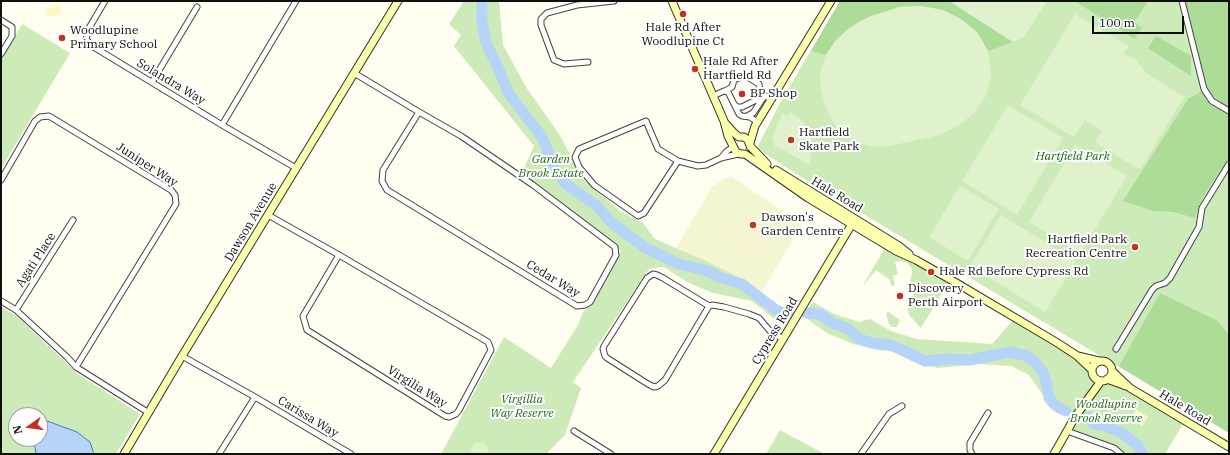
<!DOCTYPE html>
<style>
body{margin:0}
#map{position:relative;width:1230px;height:455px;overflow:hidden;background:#fffef1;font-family:"IBM Plex Serif",serif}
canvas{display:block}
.frame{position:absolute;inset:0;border:2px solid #0f0f0f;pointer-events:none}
.north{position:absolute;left:8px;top:407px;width:40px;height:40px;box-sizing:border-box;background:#fff;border:1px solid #9f9f9f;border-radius:50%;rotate:256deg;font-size:11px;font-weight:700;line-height:16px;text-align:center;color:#0f0f0f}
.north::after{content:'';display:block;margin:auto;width:14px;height:18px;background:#c33323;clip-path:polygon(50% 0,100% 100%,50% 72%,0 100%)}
.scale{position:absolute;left:1092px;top:16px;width:92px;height:18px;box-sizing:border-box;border:2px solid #0f0f0f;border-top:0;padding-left:5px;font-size:12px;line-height:14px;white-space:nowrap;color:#0f0f0f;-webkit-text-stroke:3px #fff;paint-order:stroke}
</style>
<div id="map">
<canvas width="1230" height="455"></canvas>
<div class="frame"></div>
<div class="north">N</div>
<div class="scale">100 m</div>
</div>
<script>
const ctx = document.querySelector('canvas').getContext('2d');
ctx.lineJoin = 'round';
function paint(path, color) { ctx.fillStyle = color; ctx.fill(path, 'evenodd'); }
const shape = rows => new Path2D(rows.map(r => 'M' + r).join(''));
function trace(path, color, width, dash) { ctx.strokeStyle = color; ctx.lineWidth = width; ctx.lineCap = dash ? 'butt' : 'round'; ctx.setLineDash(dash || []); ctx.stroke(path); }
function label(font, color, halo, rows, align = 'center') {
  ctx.font = font + ' "IBM Plex Serif",serif'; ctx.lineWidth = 4; ctx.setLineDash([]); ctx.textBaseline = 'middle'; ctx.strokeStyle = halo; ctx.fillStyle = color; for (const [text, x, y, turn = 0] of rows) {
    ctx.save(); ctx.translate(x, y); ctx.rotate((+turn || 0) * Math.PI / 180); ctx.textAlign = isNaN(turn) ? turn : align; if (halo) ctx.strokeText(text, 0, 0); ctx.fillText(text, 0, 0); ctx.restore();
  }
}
paint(shape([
 [731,176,802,225,761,293,746,281,676,248,712,187,722,180]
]), '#f3f6d0');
paint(shape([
 [464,1,499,1,503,45,526,87,559,134,584,180,620,211,643,223,655,239,706,261,746,281,766,297,789,319,784,327,752,301,713,293,689,283,664,267,649,269,573,382,581,388,565,435,546,454,441,454,504,337,551,368,578,325,583,312,591,304,620,254,621,250,522,173,534,146,454,46,461,35,449,24],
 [840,1,1229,1,1229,433,798,175,757,148,780,103],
 [22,24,70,53,1,169,1,59],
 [886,246,950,279,921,328,909,315,907,306,915,304,913,292,909,293,909,284,912,274,911,267,907,263,902,261,895,262,898,274,893,276,895,285,891,286,890,280,876,270,862,287],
 [813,302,834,314,859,322,870,319,891,331,917,339,992,344,1015,318,1056,342,1092,373,1097,379,1130,388,1185,421,1165,454,1121,454,1114,448,1067,431,1075,417,1044,397,1029,375,1011,366,980,364,938,368,914,362,897,352,878,350,853,344,827,333,803,316],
 [1,307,17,316,78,374,140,414,116,454,1,454],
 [16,415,40,415,40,439,16,439],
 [889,312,900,320,897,327,892,327,889,324,886,313],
 [780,430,825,454,766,454]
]), '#ccebb9');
paint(shape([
 [840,1,949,1,1013,42,988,51,977,32,943,10,921,6,899,7,859,22,848,29,835,41,826,55,811,51],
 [1075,1,1148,1,1134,22,1142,28,1134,39],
 [1180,1,1229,1,1229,109,1206,90],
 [1156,36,1191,56,1191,76,1148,48],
 [1202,91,1229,112,1229,158,1202,198,1195,218,1173,212,1154,211,1123,201,1188,99],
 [1160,293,1218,321,1229,335,1229,433,1119,366]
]), '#acdc98');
paint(shape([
 [60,6,61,14,47,17,45,9],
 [1136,409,1148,417,1142,426,1130,418]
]), '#fcf7bc');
paint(shape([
 [949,1,1047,1,1024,37,1013,42],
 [921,6,943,10,961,19,977,32,988,51,991,76,986,96,974,113,958,126,939,135,890,146,872,147,855,141,842,134,833,122,825,106,821,90,820,72,826,55,835,41,848,29,859,22,871,16,899,7],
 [1075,14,1129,46,1124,54,1136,60,1146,73,1184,97,1140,170,1095,142,1102,130,1092,125,1085,120,1074,137,1020,105],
 [1008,105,1063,138,1017,215,962,181],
 [790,112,803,121,806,128,809,128,812,143,810,165,775,146,772,138,782,113,788,116],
 [1075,145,1127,176,1080,254,1029,222],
 [960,186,999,209,968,261,929,237],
 [1001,215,1076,261,1045,312,970,266],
 [482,442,484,443,488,448,488,454,476,454,470,451,475,443]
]), '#dff2cb');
const water = shape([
 [40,420,47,421,77,432,90,442,94,454,36,454,35,447,30,439,40,439,40,420]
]);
paint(water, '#b5d4f8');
trace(water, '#3a7ed1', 1);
trace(shape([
 [482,1,482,21,486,43,497,65,509,94,542,137,555,169,564,182,570,187,597,206,609,220,621,230,646,248,679,264,705,270,722,278,742,284,776,310,783,313,788,313],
 [806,313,820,314,832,323,847,328,859,339,872,343,891,345,925,361,948,359,970,360,1009,352,1024,355,1034,361,1042,371,1046,381,1049,398,1054,404,1061,409,1066,411],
 [1088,417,1094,424,1103,425,1122,433,1137,445,1143,454]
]), '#b5d4f8', 11);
const street = shape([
 [105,1,89,28,86,39,92,46,222,125,296,168],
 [1182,1,1204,89,1212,101,1229,111],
 [1,20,12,27,12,36,1,54],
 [588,62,564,64,554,60,541,25,541,19,547,13,577,5,614,1],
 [354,73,419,112,461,136,533,185,615,247,616,255,590,302,585,305,577,306,387,190,382,181,383,170,419,112],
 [152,82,197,7],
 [725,91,732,87,734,80,743,76,746,76,759,84,761,100],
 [713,96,724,91,728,92,739,114,742,116,750,117,757,122],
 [734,104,737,107,742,107,758,99,763,95,771,99],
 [747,116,753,113,763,98],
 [222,125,296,1],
 [721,158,727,151,733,147],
 [678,161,644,213,638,216,594,185,579,167,575,157,579,149,646,121,658,149,678,161,698,166,706,165,721,158,738,154],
 [1,180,35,121,40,117,49,116,171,190,175,195,176,204,76,367],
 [268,215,339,255,488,342,491,350,459,410,456,414,449,417,445,416,307,330,303,316,339,255],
 [1,301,16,310,67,357,76,367,149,413],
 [709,306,665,380,658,386,654,387,648,384,607,358,605,356,603,349,604,346,647,278,653,274,657,275,663,278,709,306,712,305,724,307,749,314,759,318,770,331,783,339],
 [16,310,73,220],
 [1116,349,1152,290,1156,286,1165,283,1170,278,1199,227,1202,208,1229,164],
 [182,356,255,397,351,454],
 [574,431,611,454],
 [1067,431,1114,448,1121,454],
 [219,454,255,397],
 [861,454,889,414,902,406],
 [972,454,970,450,970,443,988,413]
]);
const secondary = shape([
 [672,1,724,121,728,136,736,152,741,154,745,154,808,198,896,251,916,260,953,281,1056,342,1076,355,1092,370],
 [726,124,734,133,739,137,744,137,748,140,750,146,767,164],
 [750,143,755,126,831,1],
 [776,170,899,246,909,254],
 [1078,356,1099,361],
 '1092 371a10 10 0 1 1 20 0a10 10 0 1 1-20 0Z',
 [1112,371,1130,388,1229,447],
 [1107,379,1126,386],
 [124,454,182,356,398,1],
 [714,454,855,219],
 [1054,454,1075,417,1101,381]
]);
trace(street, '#424242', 7);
trace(secondary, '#313131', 9);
trace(street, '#fff', 5);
trace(secondary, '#fcffac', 7);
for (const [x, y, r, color] of [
 [683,14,4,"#c33323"],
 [62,38,4,"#c33323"],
 [695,69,4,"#c33323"],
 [742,94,4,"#c33323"],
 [791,140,4,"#c33323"],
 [753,225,4,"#c33323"],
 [1135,247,4,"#c33323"],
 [931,272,4,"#c33323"],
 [900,296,4,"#c33323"]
]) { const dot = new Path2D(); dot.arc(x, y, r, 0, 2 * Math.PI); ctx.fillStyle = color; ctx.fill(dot); trace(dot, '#fff', 1.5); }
label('12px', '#0f0f0f', '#fff', [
 ["Hale Rd After",683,28,"center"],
 ["Woodlupine Ct",683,42,"center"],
 ["Woodlupine",70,31],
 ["Primary School",70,45],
 ["Hale Rd After",703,62],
 ["Hartfield Rd",703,76],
 ["BP Shop",750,94],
 ["Hartfield",799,133],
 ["Skate Park",799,147],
 ["Dawson's",761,218],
 ["Garden Centre",761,232],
 ["Hartfield Park",1127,240,"right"],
 ["Recreation Centre",1127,254,"right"],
 ["Hale Rd Before Cypress Rd",939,272],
 ["Discovery",908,289],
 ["Perth Airport",908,303]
], 'left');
label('12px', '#0f0f0f', '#fff', [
 ["Solandra Way",171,82,31],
 ["Juniper Way",147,165,33],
 ["Hale Road",837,195,31],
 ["Dawson Avenue",251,222,-59],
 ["Agati Place",36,260,-57],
 ["Cedar Way",553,279,31],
 ["Cypress Road",775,331,-59],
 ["Virgilia Way",417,387,32],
 ["Hale Road",1185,408,31],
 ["Carissa Way",308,417,31]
]);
label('italic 12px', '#21691d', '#fff', [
 ["Hartfield Park",1073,157],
 ["Garden",551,160],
 ["Brook Estate",551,174],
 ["Virgillia",522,400],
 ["Way Reserve",522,414],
 ["Woodlupine",1106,405],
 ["Brook Reserve",1106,419]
]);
</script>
